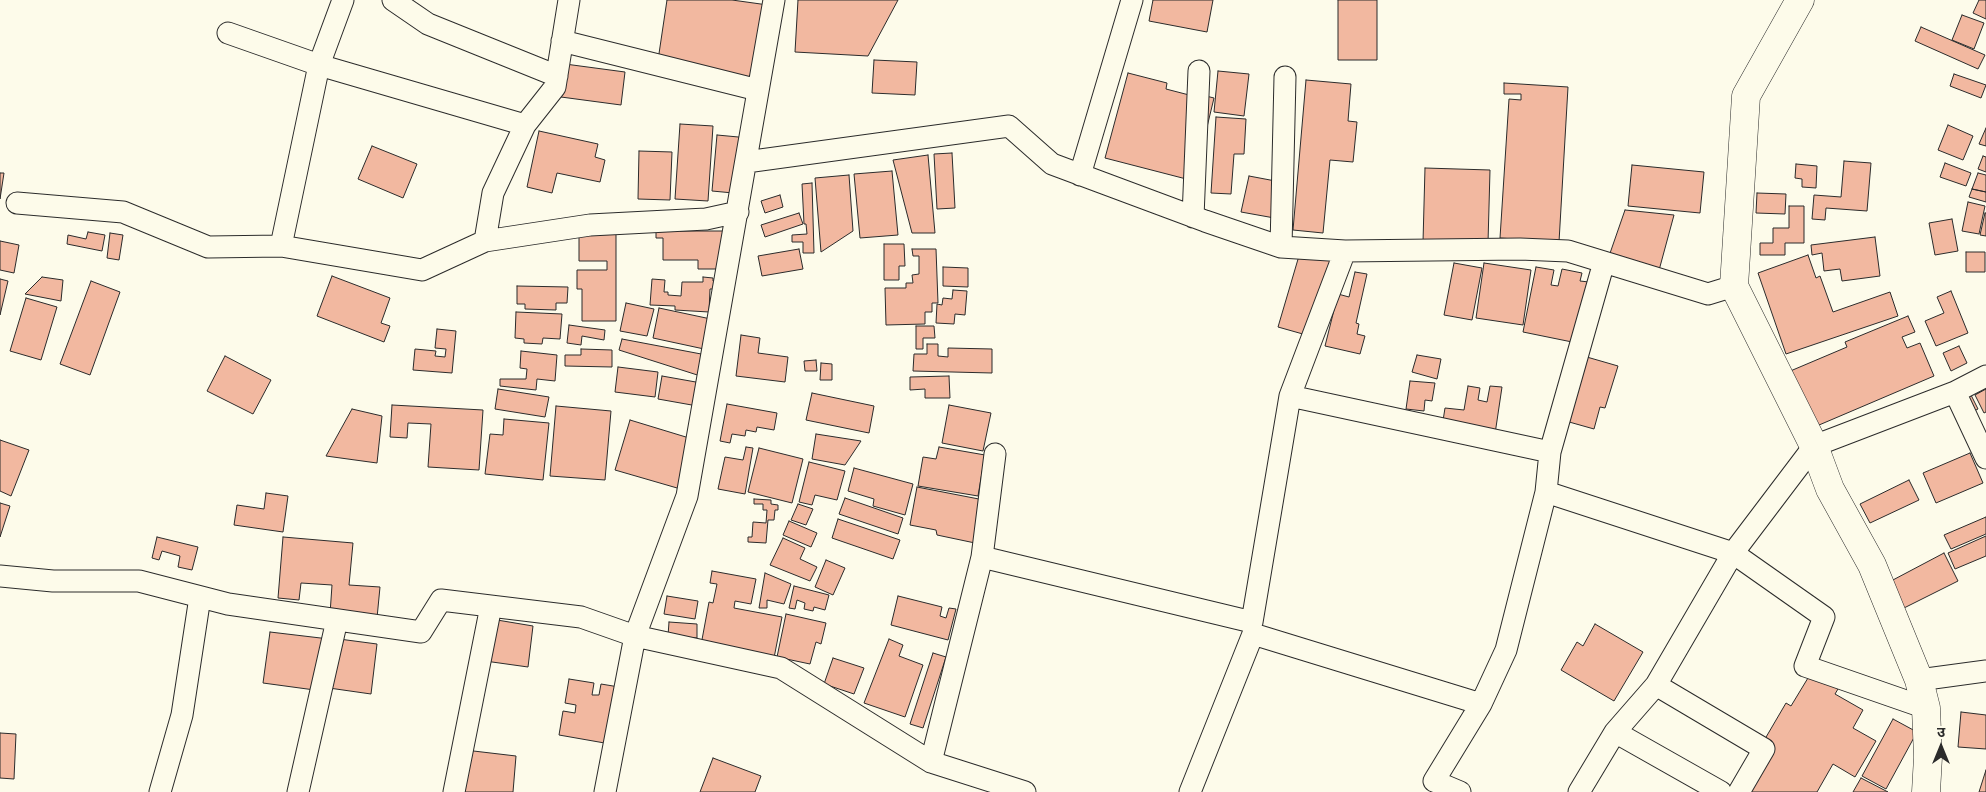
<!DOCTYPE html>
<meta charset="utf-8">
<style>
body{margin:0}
#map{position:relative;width:1986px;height:792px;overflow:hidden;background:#fdfbea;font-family:"Open Sans","Noto Sans Devanagari",sans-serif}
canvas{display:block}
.north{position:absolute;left:1916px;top:722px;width:50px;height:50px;-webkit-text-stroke:4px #fdfbea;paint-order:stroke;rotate:0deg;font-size:14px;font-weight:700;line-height:20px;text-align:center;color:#2b2b2b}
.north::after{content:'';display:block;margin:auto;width:18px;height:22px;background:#2b2b2b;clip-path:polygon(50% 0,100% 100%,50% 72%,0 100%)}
</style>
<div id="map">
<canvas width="1986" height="792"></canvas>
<div class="north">उ</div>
</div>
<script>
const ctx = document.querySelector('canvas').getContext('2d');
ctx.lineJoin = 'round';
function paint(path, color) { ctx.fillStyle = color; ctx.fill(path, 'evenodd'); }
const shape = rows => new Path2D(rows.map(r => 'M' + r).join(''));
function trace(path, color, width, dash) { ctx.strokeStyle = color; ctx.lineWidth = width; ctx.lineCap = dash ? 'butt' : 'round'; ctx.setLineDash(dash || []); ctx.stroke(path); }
const building = shape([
 [667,0,732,0,775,6,764,82,657,67,667,0],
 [798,0,898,0,868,56,795,52,798,0],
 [1153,0,1213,0,1207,32,1149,21,1153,0],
 [1338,0,1377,0,1377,60,1338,60,1338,0],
 [1979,0,1986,0,1986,19,1973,13,1979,0],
 [1962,15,1984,23,1974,49,1952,40,1962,15],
 [1921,27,1985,55,1978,69,1915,41,1921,27],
 [874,60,917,62,915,95,872,93,874,60],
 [565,64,625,72,621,105,561,97,565,64],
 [1218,71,1249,74,1244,116,1214,112,1218,71],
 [1128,73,1167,83,1166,89,1193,96,1194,93,1214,98,1194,181,1105,158,1128,73],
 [1954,74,1986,85,1981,98,1950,86,1954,74],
 [1306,80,1351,84,1348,121,1357,122,1353,162,1330,160,1323,233,1293,230,1306,80],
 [1504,83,1568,87,1559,242,1500,238,1509,99,1521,100,1521,94,1504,94,1504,83],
 [1216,117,1246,119,1244,154,1234,154,1231,194,1211,193,1216,117],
 [680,124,713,126,708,201,675,199,680,124],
 [1948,125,1973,136,1963,160,1938,150,1948,125],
 [1986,128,1986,146,1979,144,1986,128],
 [539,131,598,144,595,157,605,160,600,182,557,173,552,193,527,187,539,131],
 [717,135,749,138,744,194,712,191,717,135],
 [372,146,417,164,403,198,358,179,372,146],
 [639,151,672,152,670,200,638,199,639,151],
 [952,153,955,208,937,209,934,154,952,153],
 [928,155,935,233,912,233,893,160,928,155],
 [1983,156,1986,157,1986,172,1978,169,1983,156],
 [1844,161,1871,163,1867,211,1826,208,1825,220,1812,219,1814,195,1841,197,1844,161],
 [1945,163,1971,173,1966,186,1940,177,1945,163],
 [1796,164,1817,166,1816,188,1802,187,1802,179,1795,178,1796,164],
 [1632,165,1704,172,1700,213,1628,206,1632,165],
 [1425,168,1490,170,1488,243,1423,242,1425,168],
 [892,171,898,235,860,238,854,174,892,171],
 [0,173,4,173,0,199,0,173],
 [1978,173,1986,175,1986,192,1972,189,1978,173],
 [849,175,853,231,821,252,815,178,849,175],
 [1249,176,1286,183,1280,219,1241,212,1249,176],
 [812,183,814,253,803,253,803,242,792,242,792,235,807,234,806,224,804,224,802,184,812,183],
 [1972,189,1986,192,1986,202,1969,197,1972,189],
 [1757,193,1786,194,1785,214,1756,213,1757,193],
 [780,195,783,207,765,213,761,201,780,195],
 [1968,202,1985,206,1979,234,1962,231,1968,202],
 [1789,206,1804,206,1804,243,1785,243,1785,255,1760,255,1760,243,1773,243,1773,228,1789,228,1789,206],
 [1625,210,1674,215,1658,274,1608,259,1625,210],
 [799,213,803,224,765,237,761,225,799,213],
 [1985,213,1986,213,1986,236,1980,235,1985,213],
 [1952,219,1958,251,1935,255,1929,223,1952,219],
 [656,224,680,224,680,231,727,231,727,269,698,269,698,260,663,260,663,238,656,238,656,224],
 [88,232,105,235,102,251,67,244,68,235,86,239,88,232],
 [110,233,123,235,119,260,107,258,110,233],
 [579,234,616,234,616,321,582,321,582,289,577,289,577,270,607,270,607,261,579,261,579,234],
 [1875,237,1880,276,1842,281,1840,269,1824,271,1822,253,1812,255,1811,245,1875,237],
 [0,241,19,245,14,273,0,270,0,241],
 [884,244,904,244,905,266,899,266,899,280,884,280,884,244],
 [799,249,803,269,762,276,758,256,799,249],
 [912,249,936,249,938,303,932,303,932,312,925,312,925,324,886,325,885,288,906,288,906,283,913,283,912,275,919,274,919,256,913,256,912,249],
 [1301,249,1339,260,1317,338,1278,327,1301,249],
 [1966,252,1985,252,1985,272,1966,272,1966,252],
 [1808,255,1816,278,1820,276,1833,312,1890,292,1898,316,1786,354,1758,273,1808,255],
 [1454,263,1482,268,1472,320,1444,315,1454,263],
 [1484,263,1531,270,1523,325,1476,318,1484,263],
 [943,267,968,268,968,287,943,286,943,267],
 [1536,267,1554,270,1551,285,1558,286,1562,269,1582,273,1580,281,1589,282,1577,343,1523,332,1536,267],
 [1355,272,1367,274,1356,323,1359,324,1357,334,1365,336,1360,354,1325,346,1338,294,1349,297,1355,272],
 [332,276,390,298,381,323,390,326,384,342,317,316,332,276],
 [42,277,63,280,61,301,25,294,42,277],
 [703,277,713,278,713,281,715,281,714,289,710,289,709,312,675,310,675,306,650,305,652,279,665,280,664,292,668,292,668,295,681,296,682,282,703,282,703,277],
 [0,279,8,281,0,315,0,279],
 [91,281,120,292,90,375,60,364,91,281],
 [517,286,568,287,567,303,556,303,556,310,525,309,525,304,517,304,517,286],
 [953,290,967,291,965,315,955,314,954,324,936,323,937,304,942,305,943,298,952,299,953,290],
 [1951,291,1968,333,1936,346,1925,321,1944,313,1937,297,1951,291],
 [26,298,57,307,41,360,10,351,26,298],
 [626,303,654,309,647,336,620,331,626,303],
 [659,308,725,322,718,352,653,338,659,308],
 [516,312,562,314,560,339,543,338,542,344,524,343,524,339,515,338,516,312],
 [1908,316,1915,332,1902,337,1907,348,1920,343,1934,376,1812,428,1788,372,1847,347,1845,342,1908,316],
 [569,325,605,330,604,340,582,336,581,345,567,343,569,325],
 [916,326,934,326,935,338,923,338,923,349,916,349,916,326],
 [437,329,456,331,452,373,413,370,415,349,436,351,435,356,445,357,446,349,435,348,437,329],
 [741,335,760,338,758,353,788,357,785,382,736,376,741,335],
 [622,339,717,357,713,380,619,350,622,339],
 [927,344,938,344,938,356,948,357,948,348,992,349,992,373,913,371,914,354,927,354,927,344],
 [1959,346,1967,363,1951,371,1943,353,1959,346],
 [581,349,612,350,612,367,565,366,565,355,581,355,581,349],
 [521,351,557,355,555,381,537,379,536,390,500,386,500,379,526,379,527,369,520,368,521,351],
 [1573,353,1618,366,1605,408,1600,407,1594,429,1555,418,1573,353],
 [1417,355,1441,359,1437,379,1412,372,1417,355],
 [225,356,271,380,253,414,207,391,225,356],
 [816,360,817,371,805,371,804,361,816,360],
 [821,363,832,364,832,380,820,380,821,363],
 [618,367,658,372,655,397,615,392,618,367],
 [662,376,707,384,703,407,658,399,662,376],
 [949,376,950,398,925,398,925,389,910,390,910,377,949,376],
 [1410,381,1435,383,1432,401,1425,400,1424,411,1406,409,1410,381],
 [1468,386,1480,388,1478,400,1487,402,1490,386,1502,387,1495,434,1442,427,1445,408,1464,410,1468,386],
 [498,389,549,397,545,417,495,409,498,389],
 [1986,389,1986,412,1984,413,1975,395,1986,389],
 [812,393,874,406,869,433,806,420,812,393],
 [1971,395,1978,409,1970,413,1963,399,1971,395],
 [727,404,777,413,774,430,757,427,756,432,746,430,745,436,732,434,730,443,720,441,727,404],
 [392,405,483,410,479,470,428,467,431,424,408,423,407,438,390,437,392,405],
 [949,405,991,413,983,451,942,443,949,405],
 [556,406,611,411,605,480,550,476,556,406],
 [352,409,382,416,377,463,326,456,352,409],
 [504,419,549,423,543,480,485,474,490,434,503,435,504,419],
 [630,420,699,441,684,490,615,470,630,420],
 [816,434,861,441,845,465,812,459,816,434],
 [0,440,29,450,11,496,0,491,0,440],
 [746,447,753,448,745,494,718,489,725,457,743,460,746,447],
 [939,447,985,455,978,496,918,486,923,457,936,459,939,447],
 [759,448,803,459,792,503,748,492,759,448],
 [1970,453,1983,483,1936,503,1923,473,1970,453],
 [809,462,845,471,837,500,815,495,812,505,799,502,809,462],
 [854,468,913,484,905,515,873,506,874,499,848,491,854,468],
 [1909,480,1919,500,1870,523,1860,504,1909,480],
 [917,487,984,500,975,543,937,535,936,530,910,525,917,487],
 [266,493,288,496,283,532,234,525,237,505,264,509,266,493],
 [845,498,903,518,898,534,839,514,845,498],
 [754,499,771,500,771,504,778,505,778,510,775,510,774,520,768,520,766,543,748,542,748,537,752,537,753,522,766,523,767,510,763,510,763,504,754,504,754,499],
 [0,503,10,506,0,537,0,503],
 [798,504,813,509,806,525,791,520,798,504],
 [1986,517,1986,534,1951,549,1944,535,1986,517],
 [838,519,900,540,893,559,832,538,838,519],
 [789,521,817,533,811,547,783,535,789,521],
 [1986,536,1986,556,1955,569,1948,553,1986,536],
 [157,537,198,547,192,570,178,567,180,556,162,551,159,560,152,558,157,537],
 [283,537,353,543,349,585,380,587,377,618,330,614,332,585,301,583,299,600,278,598,283,537],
 [783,538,805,548,800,559,817,567,810,581,770,565,783,538],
 [1944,553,1958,581,1904,608,1891,581,1944,553],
 [826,560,845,568,833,595,815,587,826,560],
 [712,571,756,579,751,604,735,601,734,608,782,617,774,658,701,645,709,602,713,603,717,584,710,583,712,571],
 [765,573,791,584,784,604,767,600,767,608,759,608,765,573],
 [794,586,829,595,825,610,814,607,813,611,804,609,805,603,797,600,795,609,789,608,794,586],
 [667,596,698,601,695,619,664,614,667,596],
 [898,596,942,607,940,616,946,618,949,608,956,609,948,640,891,625,898,596],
 [786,614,826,623,821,644,816,642,810,664,777,657,786,614],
 [491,619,533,626,528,667,485,661,491,619],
 [669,622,697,624,697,638,668,636,669,622],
 [1595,624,1643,652,1614,701,1561,670,1577,642,1583,646,1595,624],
 [270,632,329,639,322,691,263,683,270,632],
 [339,639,377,644,371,694,329,688,339,639],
 [889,639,903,645,899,656,923,665,905,717,864,703,889,639],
 [933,653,946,657,923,728,910,724,933,653],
 [833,658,864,668,854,694,824,684,833,658],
 [1811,673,1838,689,1835,694,1863,710,1853,728,1876,741,1855,777,1833,764,1817,792,1748,792,1762,744,1786,703,1791,706,1811,673],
 [569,679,594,683,592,695,599,695,601,684,625,688,616,745,559,735,563,711,575,713,576,705,565,703,569,679],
 [1961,712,1986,715,1986,749,1958,747,1961,712],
 [1893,719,1917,732,1886,789,1862,776,1893,719],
 [0,733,16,734,14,779,0,778,0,733],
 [465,750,516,756,513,792,463,792,465,750],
 [713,758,761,776,755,792,700,792,713,758],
 [1986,770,1986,792,1979,792,1986,770],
 [1861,778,1888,792,1853,792,1861,778]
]);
paint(building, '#f2b8a0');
trace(building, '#2b2b2b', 1);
const street = shape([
 [393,0,428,24,557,76],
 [569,0,555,87,525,125,493,193,485,241,590,225,706,219,738,212],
 [228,33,319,65,525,125],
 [562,41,758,90],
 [746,162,1009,126,1052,164,1205,221,1281,247,1345,251,1520,249,1568,251,1708,294,1734,286],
 [1080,175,1132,0],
 [17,203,123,212,208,247,281,246,319,65,343,0],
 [1193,217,1199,71],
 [281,246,422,270,485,241],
 [1281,247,1285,77],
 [1955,392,1986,458],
 [1290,396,1345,251],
 [1550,452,1604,262],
 [982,557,1252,622,1290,396,1550,452,1546,492,1733,553,1824,617,1805,666,1926,708],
 [0,576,53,581,139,581,228,604,421,632,441,600,581,617,635,636,781,668,931,762,1025,792],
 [1919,680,1986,671],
 [1656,685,1764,749,1739,792],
 [1481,704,1506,650,1546,492],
 [1615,732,1721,792],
 [931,762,982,557,995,454],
 [160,792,182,715,200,597],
 [298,792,337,620],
 [454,792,491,606],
 [605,792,635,636,687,496,774,0],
 [1190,792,1253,634,1481,704,1434,781,1460,792],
 [1579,792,1615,732,1656,685,1733,553,1814,446,1955,392,1986,376]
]);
const secondary = shape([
 [1800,0,1746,96,1734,286,1814,446,1830,489,1872,565,1919,680,1926,708,1928,757,1926,792]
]);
trace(street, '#2b2b2b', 23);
trace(secondary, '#2b2b2b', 29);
trace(street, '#fdfbea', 21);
trace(secondary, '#fdfbea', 28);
</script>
